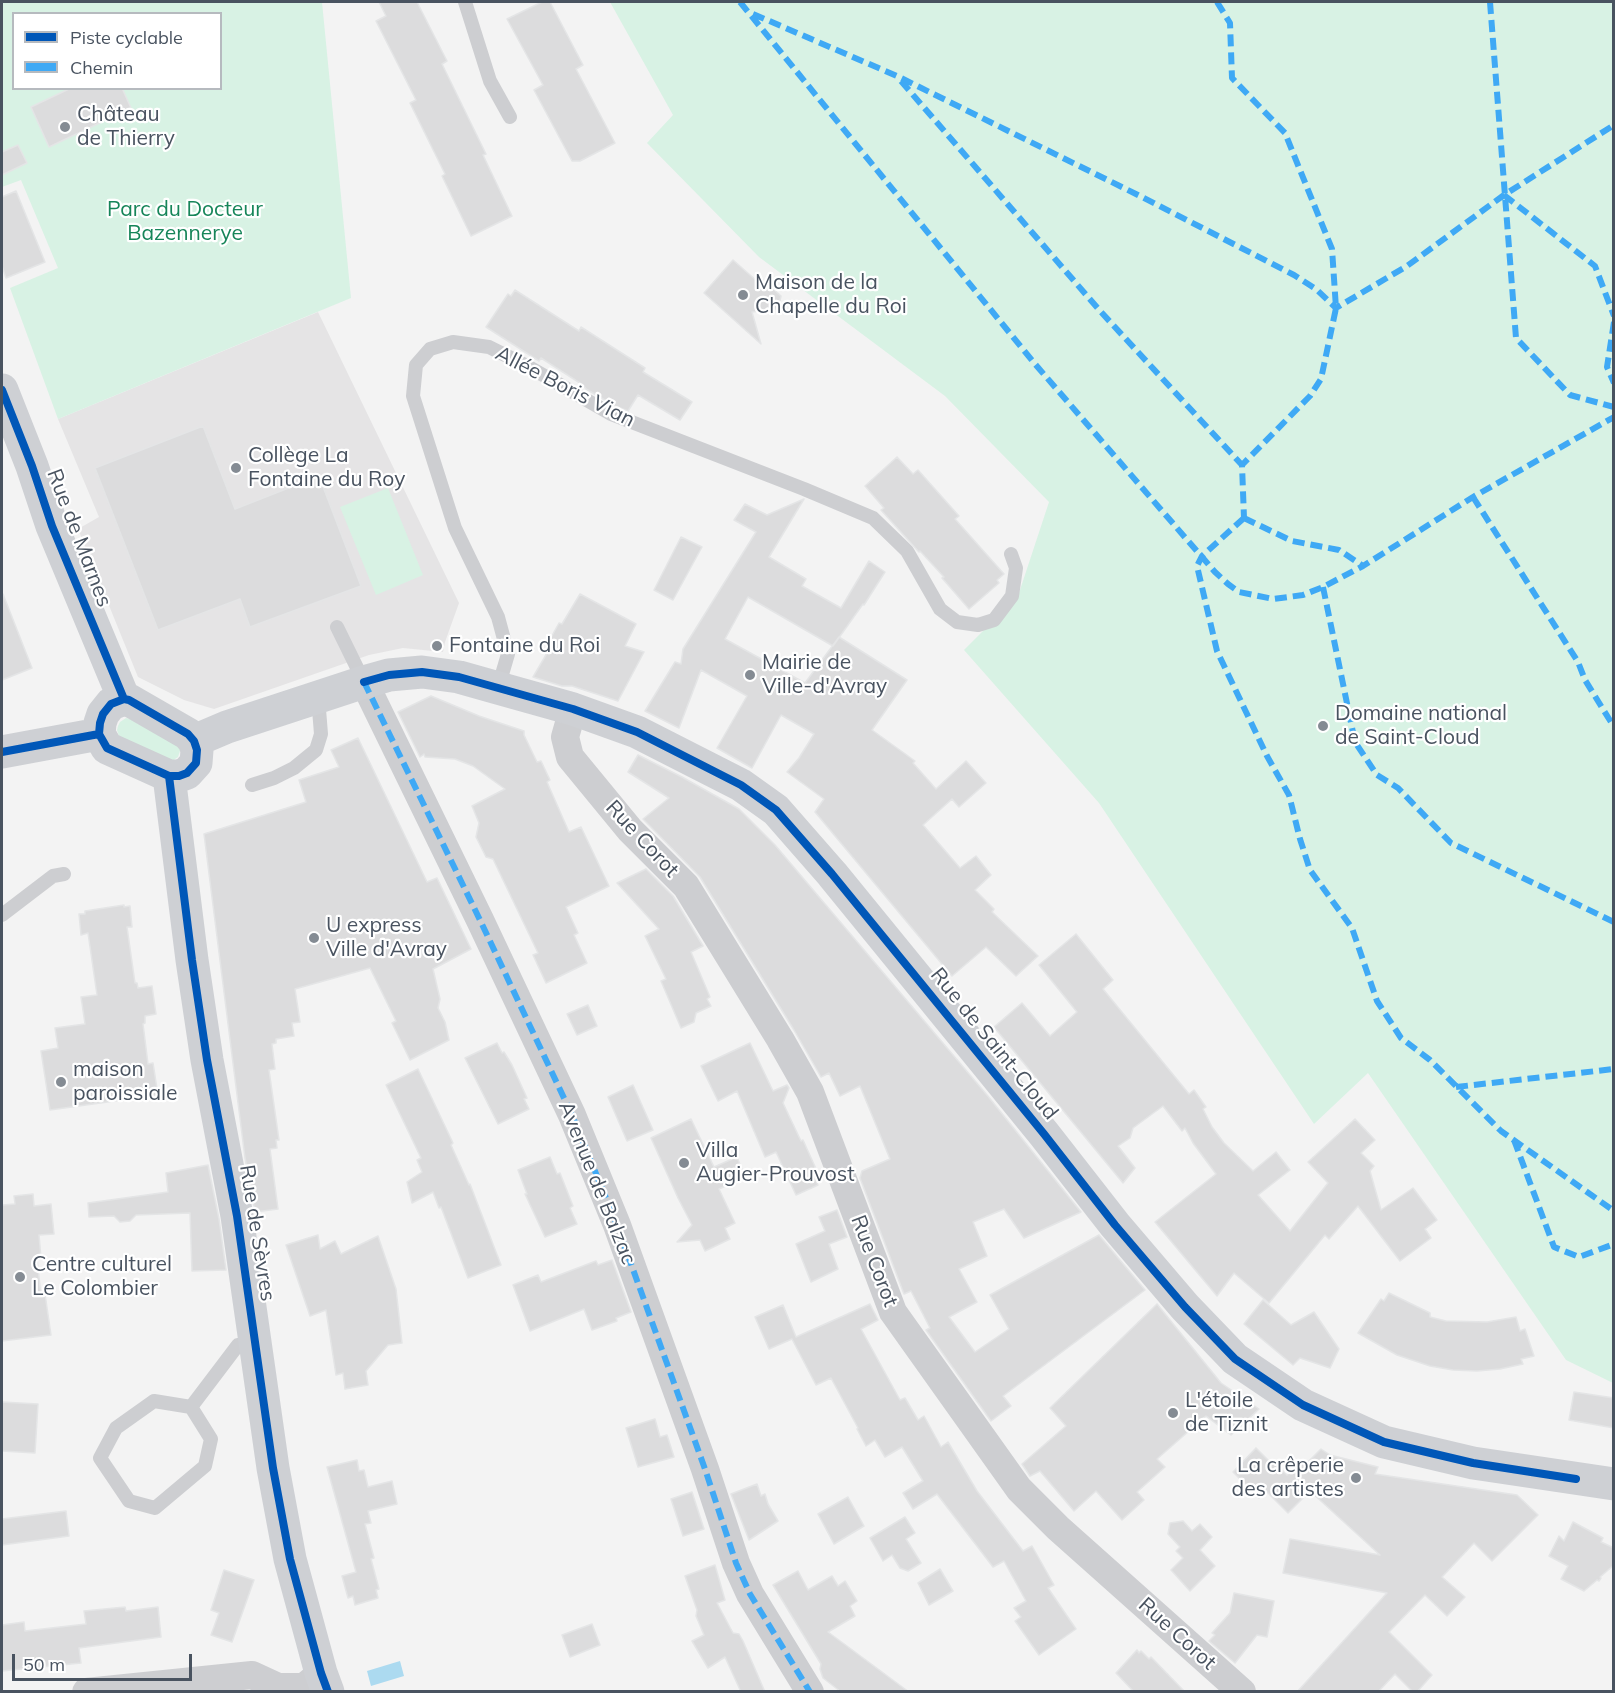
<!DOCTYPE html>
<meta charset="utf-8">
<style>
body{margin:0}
#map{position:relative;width:1615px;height:1693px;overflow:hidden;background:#f3f3f3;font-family:Mulish,sans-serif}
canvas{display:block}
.frame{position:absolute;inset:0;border:3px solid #495360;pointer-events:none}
.legend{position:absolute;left:12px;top:12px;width:210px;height:78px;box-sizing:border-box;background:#fff;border:2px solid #b6babf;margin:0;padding:8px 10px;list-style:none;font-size:18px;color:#495360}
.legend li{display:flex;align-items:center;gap:12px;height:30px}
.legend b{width:30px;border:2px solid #b6babf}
.scale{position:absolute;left:12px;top:1654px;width:180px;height:27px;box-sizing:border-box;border:3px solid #495360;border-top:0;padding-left:8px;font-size:18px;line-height:21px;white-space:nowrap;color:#495360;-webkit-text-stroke:4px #fff;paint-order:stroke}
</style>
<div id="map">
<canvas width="1615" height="1693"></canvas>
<div class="frame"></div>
<ul class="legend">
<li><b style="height:8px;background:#0057b8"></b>Piste cyclable</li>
<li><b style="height:8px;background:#3fa9f5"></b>Chemin</li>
</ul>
<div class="scale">50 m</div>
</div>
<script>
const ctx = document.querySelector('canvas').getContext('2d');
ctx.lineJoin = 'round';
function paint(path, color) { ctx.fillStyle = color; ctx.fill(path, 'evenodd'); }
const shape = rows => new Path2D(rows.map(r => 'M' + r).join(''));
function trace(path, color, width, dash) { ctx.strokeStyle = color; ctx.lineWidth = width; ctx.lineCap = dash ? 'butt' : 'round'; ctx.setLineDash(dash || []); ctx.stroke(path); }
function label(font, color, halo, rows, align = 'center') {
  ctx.font = font + ' Mulish,sans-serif'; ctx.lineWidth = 4.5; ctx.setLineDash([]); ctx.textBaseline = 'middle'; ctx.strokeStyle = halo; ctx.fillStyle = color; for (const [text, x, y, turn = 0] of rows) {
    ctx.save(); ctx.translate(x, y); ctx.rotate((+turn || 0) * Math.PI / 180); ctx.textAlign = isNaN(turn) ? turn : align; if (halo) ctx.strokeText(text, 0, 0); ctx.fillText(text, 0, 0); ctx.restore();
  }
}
paint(shape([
 [318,312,459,603,445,642,443,652,403,648,369,655,214,709,184,700,138,677,78,529,99,517,58,419]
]), '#e5e4e5');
paint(shape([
 [2,2,322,2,351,298,58,419,10,288,58,268,21,180,2,187],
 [14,14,220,14,220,88,14,88],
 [610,2,1613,2,1613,1383,1566,1360,1368,1073,1314,1124,1099,803,964,650,1018,596,1049,502,945,396,759,257,647,143,673,115],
 [388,488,423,575,376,595,340,507],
 [126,718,130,719,181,748,178,757,172,761,119,736,117,730,118,726,120,722]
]), '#d8f2e4');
paint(shape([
 [400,1661,404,1676,371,1686,367,1671]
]), '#acdaf0');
const building = shape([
 [379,2,417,2,447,61,442,64,486,154,483,155,512,216,471,236,442,176,445,174,410,103,416,100,376,21,386,16,379,2],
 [542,2,550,2,583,65,576,69,615,143,580,161,572,161,534,90,543,85,507,19,542,2],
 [71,88,122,88,131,108,49,147,31,107,71,88],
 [18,145,27,163,2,175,2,152,18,145],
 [16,191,45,262,6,278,2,266,2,197,16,191],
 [733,260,758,282,761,278,781,296,778,309,752,312,761,344,704,293,733,260],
 [515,290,579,331,581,327,645,368,643,372,692,402,680,420,638,395,628,411,615,406,586,389,583,385,541,358,539,361,486,327,508,294,511,296,515,290],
 [203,426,235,509,319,476,361,586,250,627,240,599,158,630,95,468,203,426],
 [897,457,913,474,918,470,959,516,955,519,1004,574,997,580,999,583,969,609,942,578,944,577,920,551,919,552,881,510,884,508,865,486,897,457],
 [804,499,769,557,806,579,802,586,841,608,869,561,885,572,864,605,863,604,833,646,748,597,725,639,805,683,839,637,907,680,872,730,915,761,913,763,936,789,966,761,986,783,959,807,952,799,923,825,960,868,976,856,991,875,975,890,994,909,992,912,1038,956,1016,976,986,947,952,976,815,812,824,799,787,772,799,758,814,734,781,715,752,768,717,748,747,696,701,670,679,728,645,711,675,662,681,664,683,649,756,532,734,520,745,504,767,515,804,499],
 [681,537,702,547,673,600,654,590,681,537],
 [2,594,3,594,32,668,2,680,2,594],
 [580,594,636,624,625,646,644,652,618,701,572,686,562,686,533,677,553,643,549,641,559,623,562,624,580,594],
 [431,696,479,716,524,731,524,735,537,762,541,761,550,780,547,782,569,832,581,827,609,886,566,907,578,933,574,935,587,963,546,983,533,955,538,953,493,859,486,857,476,837,479,823,472,806,505,789,473,766,455,759,425,757,424,754,420,757,398,712,431,696],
 [358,738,427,882,437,878,471,949,433,969,440,999,438,1008,445,1022,449,1040,410,1060,392,1023,396,1021,370,968,295,989,300,1022,292,1023,294,1036,276,1039,276,1043,272,1044,275,1069,269,1070,279,1140,276,1140,277,1148,270,1149,278,1209,255,1212,245,1158,204,834,306,802,299,780,339,767,331,750,358,738],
 [638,755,682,777,739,809,775,845,987,1095,1081,1212,1024,1238,1004,1209,973,1222,987,1256,959,1269,977,1302,949,1317,975,1352,1009,1329,990,1295,1099,1235,1145,1290,1003,1396,1011,1406,991,1421,926,1330,930,1328,911,1291,904,1294,860,1178,862,1171,890,1159,860,1086,840,1096,829,1073,821,1077,794,1030,700,877,643,819,669,798,628,772,638,755],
 [646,869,673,896,703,946,691,952,710,997,707,999,711,1006,696,1013,694,1022,681,1028,661,981,666,979,645,936,659,929,617,883,646,869],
 [124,905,124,907,130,906,132,927,127,927,135,983,137,983,138,988,152,986,156,1014,145,1016,145,1023,143,1024,148,1064,153,1063,158,1095,50,1110,41,1051,58,1048,55,1028,85,1024,81,997,97,995,88,933,81,935,79,914,85,914,85,911,124,905],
 [1076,934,1113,980,1103,989,1189,1094,1194,1090,1206,1107,1203,1109,1212,1127,1224,1143,1253,1171,1276,1152,1290,1170,1258,1195,1290,1231,1328,1183,1308,1162,1355,1119,1375,1140,1361,1153,1374,1166,1370,1171,1381,1210,1413,1188,1437,1220,1425,1229,1431,1238,1400,1261,1358,1206,1329,1239,1325,1235,1269,1303,1234,1273,1217,1296,1155,1222,1216,1174,1193,1143,1185,1128,1182,1131,1163,1106,1133,1128,1130,1138,1118,1146,1135,1168,1123,1183,994,1027,1022,1003,1050,1036,1077,1012,1039,965,1076,934],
 [588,1005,597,1026,577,1035,567,1014,588,1005],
 [497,1043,502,1053,504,1052,512,1065,527,1098,524,1099,529,1109,498,1124,465,1058,497,1043],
 [750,1043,773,1091,787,1085,789,1088,783,1103,801,1141,803,1140,817,1171,813,1173,818,1185,796,1195,776,1152,765,1157,737,1091,718,1101,701,1066,750,1043],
 [418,1069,453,1143,451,1145,469,1185,470,1184,501,1265,468,1278,441,1207,439,1208,433,1192,412,1203,407,1182,422,1172,417,1160,421,1158,386,1085,418,1069],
 [633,1085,653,1130,627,1141,608,1097,633,1085],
 [691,1119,714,1167,737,1157,745,1177,719,1189,735,1223,725,1228,730,1239,705,1251,700,1240,677,1242,692,1225,678,1198,651,1138,691,1119],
 [550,1157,557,1174,560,1173,573,1206,570,1208,577,1224,545,1237,525,1194,527,1194,518,1170,550,1157],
 [208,1165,219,1219,226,1270,192,1271,190,1213,136,1215,130,1221,120,1222,114,1216,89,1217,88,1203,168,1192,166,1173,208,1165],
 [33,1194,34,1206,51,1204,54,1234,39,1235,41,1258,37,1259,41,1295,45,1294,51,1335,2,1341,2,1205,15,1204,14,1196,33,1194],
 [837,1210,847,1237,829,1244,838,1269,811,1282,796,1244,825,1231,819,1217,837,1210],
 [318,1235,320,1249,335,1241,341,1254,378,1236,396,1289,402,1343,388,1345,366,1371,368,1385,345,1389,343,1373,336,1375,326,1310,310,1316,286,1245,318,1235],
 [612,1260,631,1312,616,1318,617,1321,592,1330,584,1309,530,1331,513,1285,538,1275,541,1282,596,1261,598,1265,612,1260],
 [1389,1293,1430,1313,1430,1317,1446,1321,1487,1322,1516,1317,1520,1331,1525,1329,1534,1356,1521,1359,1523,1364,1500,1369,1477,1371,1453,1370,1430,1366,1397,1355,1358,1333,1381,1299,1384,1301,1389,1293],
 [1263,1300,1291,1325,1314,1312,1339,1349,1330,1368,1300,1358,1293,1365,1244,1324,1263,1300],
 [870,1304,878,1320,861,1329,900,1400,905,1398,918,1420,924,1416,941,1447,948,1442,977,1491,1023,1551,1032,1546,1054,1585,1048,1588,1076,1629,1039,1655,1015,1621,1021,1617,1014,1608,1026,1601,1004,1561,993,1567,937,1494,913,1509,903,1493,923,1481,902,1447,885,1457,875,1440,866,1446,857,1429,858,1428,831,1378,816,1385,792,1339,769,1349,755,1317,783,1305,796,1337,870,1304],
 [1157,1304,1221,1383,1259,1409,1231,1435,1206,1416,1157,1459,1165,1467,1137,1492,1144,1500,1122,1520,1096,1491,1074,1511,1040,1471,1030,1476,1022,1464,1066,1426,1050,1408,1157,1304],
 [1574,1392,1614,1398,1614,1428,1569,1420,1574,1392],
 [2,1402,38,1404,35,1453,2,1451,2,1402],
 [655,1419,660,1437,667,1435,674,1457,638,1467,626,1428,655,1419],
 [1256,1448,1270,1462,1272,1460,1287,1475,1302,1461,1306,1464,1321,1449,1330,1455,1378,1467,1375,1474,1517,1495,1538,1515,1492,1561,1474,1543,1442,1577,1465,1597,1447,1616,1425,1595,1389,1632,1432,1675,1417,1692,1413,1692,1395,1674,1378,1692,1297,1692,1387,1593,1283,1573,1290,1539,1380,1555,1310,1491,1288,1513,1266,1491,1259,1498,1233,1472,1256,1448],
 [357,1460,359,1471,364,1470,368,1487,392,1481,397,1504,368,1511,371,1523,365,1524,374,1558,371,1559,379,1589,376,1590,378,1598,355,1605,353,1596,348,1598,342,1576,356,1572,327,1467,357,1460],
 [757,1484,761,1496,765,1494,768,1504,778,1521,749,1540,731,1494,757,1484],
 [692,1492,704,1529,683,1536,671,1499,692,1492],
 [848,1497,864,1526,834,1544,818,1514,848,1497],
 [66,1511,69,1536,2,1545,2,1519,66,1511],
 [905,1517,915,1533,906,1539,921,1563,908,1571,900,1568,892,1555,883,1561,870,1538,905,1517],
 [1183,1521,1192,1531,1200,1524,1212,1537,1200,1550,1215,1566,1190,1591,1171,1570,1183,1558,1176,1551,1180,1547,1168,1534,1170,1523,1183,1521],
 [1573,1522,1603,1538,1601,1542,1614,1548,1614,1565,1600,1577,1601,1578,1599,1581,1597,1580,1584,1591,1561,1579,1568,1566,1549,1556,1559,1536,1564,1541,1573,1522],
 [715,1565,725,1600,717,1603,733,1633,739,1634,743,1641,765,1692,741,1692,725,1657,708,1668,692,1641,704,1635,696,1616,697,1610,685,1576,715,1565],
 [940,1569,953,1591,929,1605,918,1583,940,1569],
 [224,1570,254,1580,232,1642,211,1635,219,1613,211,1610,224,1570],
 [798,1571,808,1590,832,1576,838,1586,845,1581,857,1601,850,1606,855,1616,828,1632,909,1692,841,1692,823,1678,820,1669,821,1664,773,1585,798,1571],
 [1234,1593,1274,1601,1267,1637,1257,1635,1235,1663,1209,1641,1215,1635,1212,1633,1230,1613,1234,1593],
 [125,1607,126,1611,158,1607,161,1637,79,1648,81,1663,2,1671,2,1625,24,1622,25,1631,86,1624,84,1611,125,1607],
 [592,1624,600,1645,570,1657,562,1635,592,1624],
 [1137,1650,1139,1653,1141,1651,1149,1659,1151,1657,1185,1692,1134,1692,1116,1673,1137,1650]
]);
paint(building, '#dcdcdd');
trace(building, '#e4e5e6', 1.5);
trace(shape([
 [465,2,490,81,510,117],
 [337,627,364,682],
 [498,688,508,654,498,617,455,528,413,396,416,365,430,349,453,342,489,347,529,367,611,414,804,489,873,518,907,551,940,609,957,622,978,625,994,620,1012,596,1016,568,1011,554],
 [252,785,274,778,294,768,316,750,321,734,318,697],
 [2,915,53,876,64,874],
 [191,1407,211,1439,205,1466,155,1508,129,1501,100,1458,116,1428,154,1401,191,1407,238,1345,255,1343]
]), '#cdced1', 14);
trace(shape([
 [364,682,480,920,572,1115,617,1225,705,1469,736,1563,750,1594,810,1692],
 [573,709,565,737,570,757,630,830,686,886,780,1039,810,1092,893,1312,1019,1489,1058,1528,1242,1692],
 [86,1692,252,1675,278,1687,304,1687,321,1673]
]), '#cdced1', 28);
trace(shape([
 [2,390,32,466,52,526,124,699],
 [124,699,129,700,188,734,194,741,197,750,196,763,187,773,179,776,169,776,107,748,99,734,100,723,103,714,111,704,124,699],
 [194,741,227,727,364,682,389,675,422,672,459,677,498,688,573,709,637,732,741,785,776,810,832,874,1044,1134,1115,1225,1185,1307,1235,1359,1303,1405,1384,1442,1473,1463,1614,1484],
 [2,752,99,734],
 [169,776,192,960,207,1060,237,1216,273,1468,290,1559,321,1673,328,1692]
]), '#ced0d4', 33);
trace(shape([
 [740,2,1035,364,1215,572,1228,584,1239,592,1273,599,1303,595,1323,587,1363,566,1473,497,1614,417],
 [1217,2,1230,23,1232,78,1285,133,1332,249,1336,308,1321,379,1310,396,1242,465],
 [1490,2,1516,338,1570,395,1614,407],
 [753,14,897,76,1140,196,1294,275,1316,289,1336,308,1407,266,1504,195,1614,125],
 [901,81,1101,312,1242,465,1244,518],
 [1504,195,1595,266,1614,316],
 [1614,322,1607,367,1614,383],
 [1473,497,1578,662,1585,680,1614,727],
 [1244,518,1202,556,1197,566,1217,651,1267,756,1289,795,1300,839,1310,870,1352,928,1377,1001,1401,1038,1430,1060,1501,1131,1614,1211],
 [1244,518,1292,541,1339,550,1363,566],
 [1323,587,1355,742,1377,775,1398,788,1451,843,1614,922],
 [364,682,480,920,572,1115,617,1225,705,1469,736,1563,750,1594,810,1692],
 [1456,1087,1614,1069],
 [1514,1140,1554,1247,1579,1257,1614,1244]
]), '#3fa9f5', 6, [12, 6]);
trace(shape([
 [2,390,32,466,52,526,124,699],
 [364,682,389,675,422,672,459,677,573,709,637,732,741,785,776,810,832,874,1044,1134,1115,1225,1185,1307,1235,1359,1303,1405,1384,1442,1473,1463,1576,1479],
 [124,699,129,700,188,734,194,741,197,750,196,763,187,773,179,776,169,776,107,748,99,734,100,723,103,714,111,704,124,699],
 [2,752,99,734],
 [169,776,192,960,207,1060,237,1216,273,1468,290,1559,321,1673,328,1692]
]), '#0057b8', 8);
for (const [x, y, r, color] of [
 [65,127,6,"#848b93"],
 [743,295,6,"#848b93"],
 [236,468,6,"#848b93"],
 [437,646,6,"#848b93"],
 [750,675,6,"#848b93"],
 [1323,726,6,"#848b93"],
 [314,938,6,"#848b93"],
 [61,1082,6,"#848b93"],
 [684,1163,6,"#848b93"],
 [20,1277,6,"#848b93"],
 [1173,1413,6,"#848b93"],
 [1356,1478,6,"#848b93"]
]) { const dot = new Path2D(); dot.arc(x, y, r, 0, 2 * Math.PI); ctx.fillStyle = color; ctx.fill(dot); trace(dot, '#fff', 2); }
label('21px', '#495360', '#fff', [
 ["Château",77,115],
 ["de Thierry",77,139],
 ["Maison de la",755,283],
 ["Chapelle du Roi",755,307],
 ["Collège La",248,456],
 ["Fontaine du Roy",248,480],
 ["Fontaine du Roi",449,646],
 ["Mairie de",762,663],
 ["Ville-d'Avray",762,687],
 ["Domaine national",1335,714],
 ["de Saint-Cloud",1335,738],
 ["U express",326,926],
 ["Ville d'Avray",326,950],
 ["maison",73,1070],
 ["paroissiale",73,1094],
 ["Villa",696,1151],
 ["Augier-Prouvost",696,1175],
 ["Centre culturel",32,1265],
 ["Le Colombier",32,1289],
 ["L'étoile",1185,1401],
 ["de Tiznit",1185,1425],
 ["La crêperie",1344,1466,"right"],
 ["des artistes",1344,1490,"right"]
], 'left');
label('21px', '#168559', '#fff', [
 ["Parc du Docteur",185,210],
 ["Bazennerye",185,234]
]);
label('21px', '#495360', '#fff', [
 ["Allée Boris Vian",565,387,27],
 ["Rue de Marnes",79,538,69],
 ["Rue Corot",642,839,47],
 ["Rue de Saint-Cloud",994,1044,51],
 ["Avenue de Balzac",597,1183,68],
 ["Rue de Sèvres",257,1233,81],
 ["Rue Corot",874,1261,69],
 ["Rue Corot",1177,1634,42]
]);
</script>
